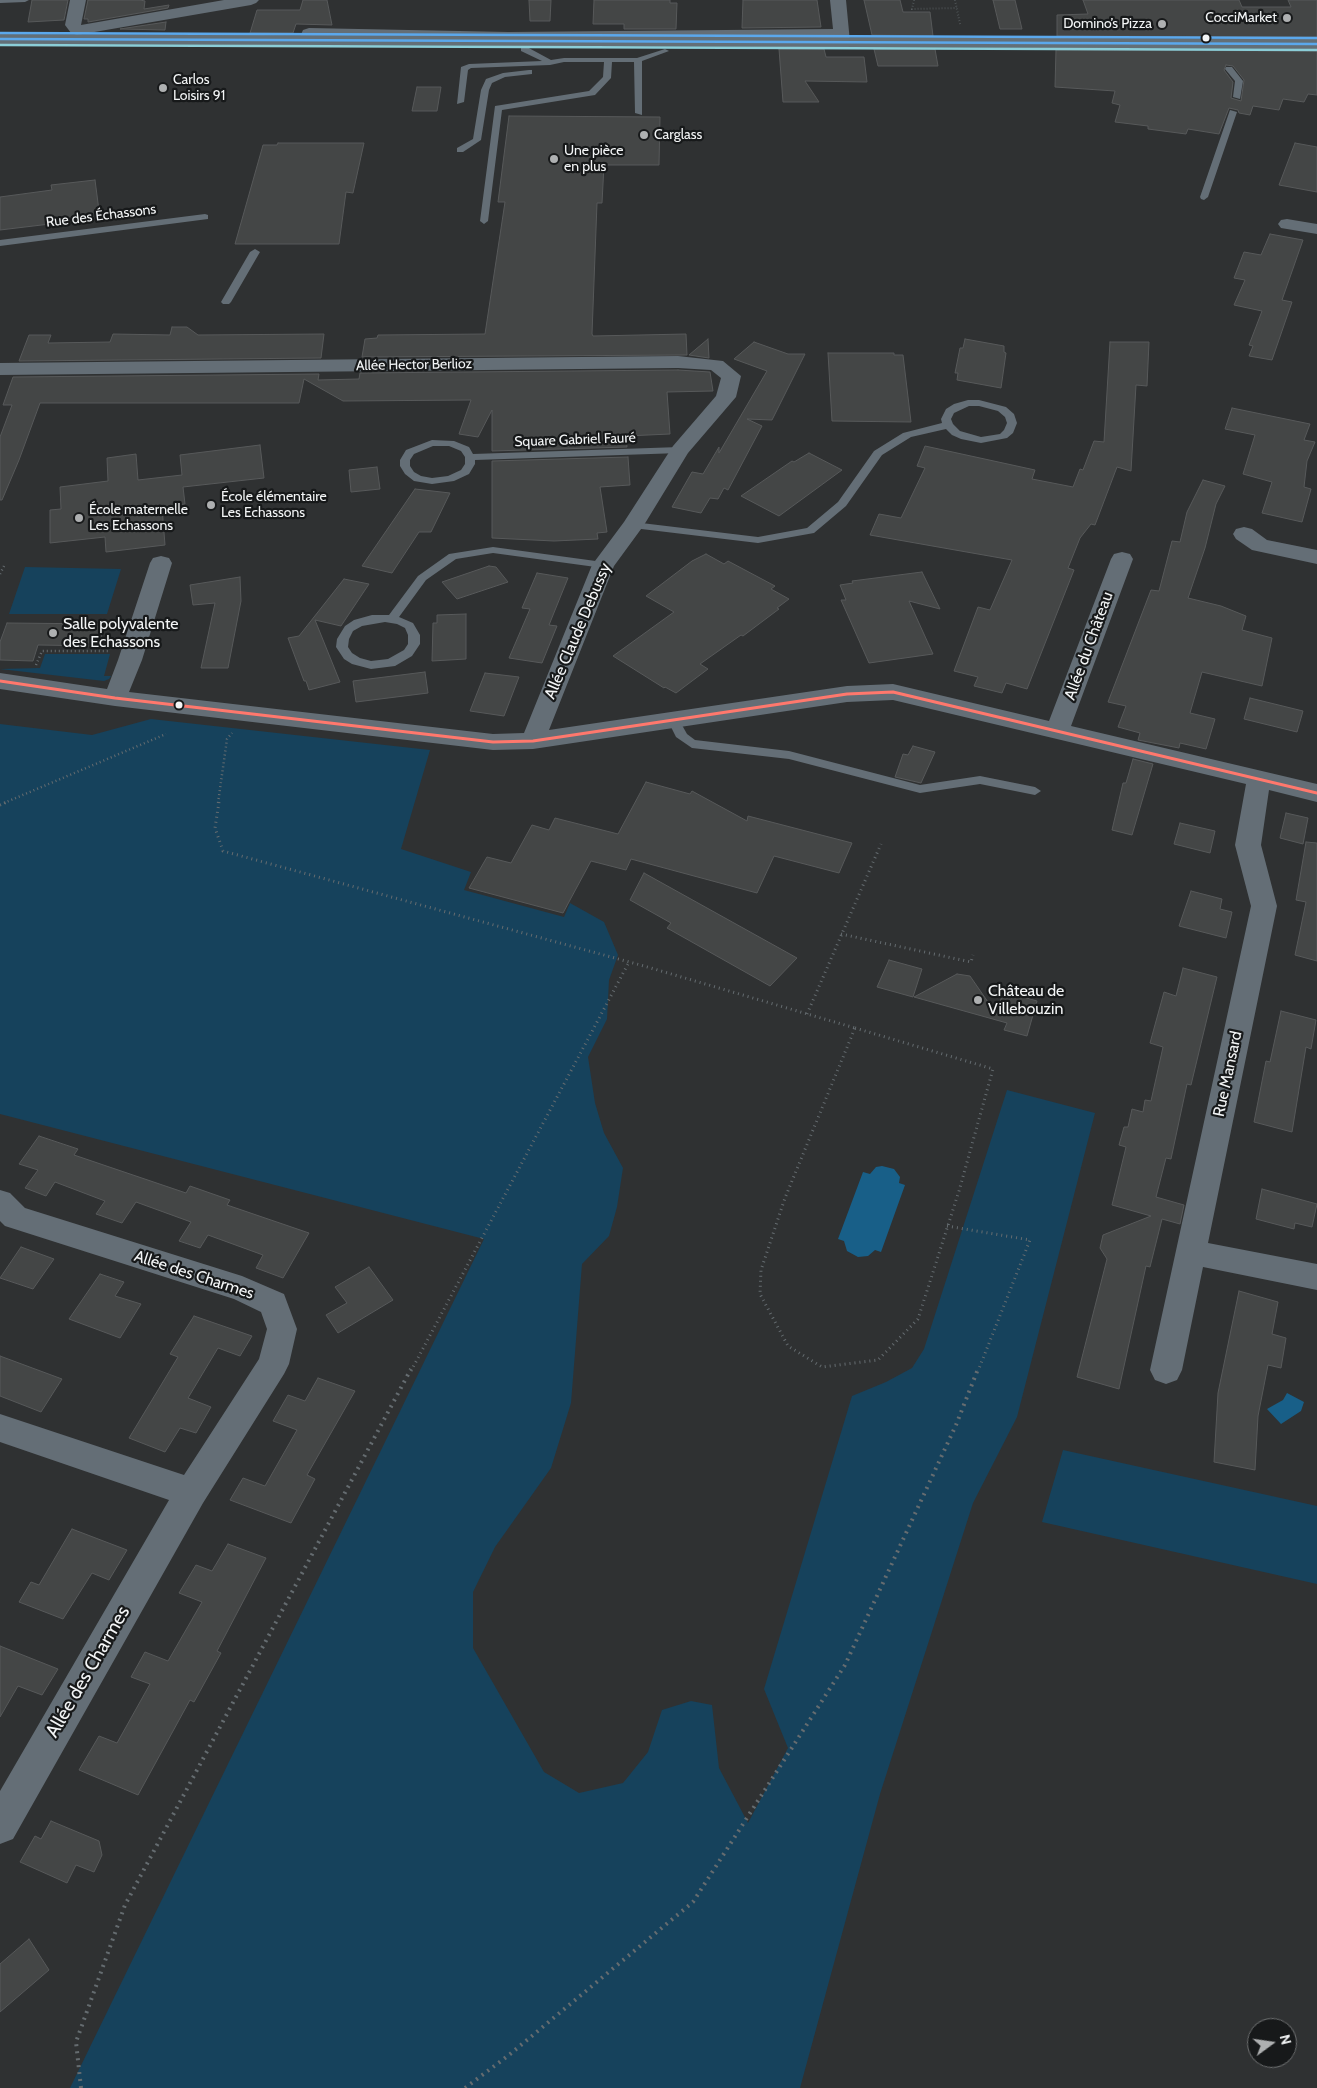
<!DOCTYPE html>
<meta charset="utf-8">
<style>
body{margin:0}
#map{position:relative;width:1317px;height:2088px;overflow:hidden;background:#2f3132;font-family:Cabin,sans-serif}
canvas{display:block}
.north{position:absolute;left:1247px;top:2018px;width:50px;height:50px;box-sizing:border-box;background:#17191a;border:1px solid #6f7172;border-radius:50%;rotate:76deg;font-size:14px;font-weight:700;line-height:20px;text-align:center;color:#f3f5f6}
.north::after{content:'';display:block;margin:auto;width:18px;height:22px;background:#aeb0b1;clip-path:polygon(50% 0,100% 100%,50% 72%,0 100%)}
</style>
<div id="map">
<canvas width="1317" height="2088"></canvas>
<div class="north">N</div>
</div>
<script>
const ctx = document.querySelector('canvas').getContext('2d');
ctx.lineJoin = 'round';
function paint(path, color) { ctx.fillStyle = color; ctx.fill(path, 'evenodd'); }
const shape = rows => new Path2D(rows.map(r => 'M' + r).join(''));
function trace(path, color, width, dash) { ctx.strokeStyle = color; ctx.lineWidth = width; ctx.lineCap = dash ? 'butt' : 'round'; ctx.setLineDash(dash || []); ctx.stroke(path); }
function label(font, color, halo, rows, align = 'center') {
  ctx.font = font + ' Cabin,sans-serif'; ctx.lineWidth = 4.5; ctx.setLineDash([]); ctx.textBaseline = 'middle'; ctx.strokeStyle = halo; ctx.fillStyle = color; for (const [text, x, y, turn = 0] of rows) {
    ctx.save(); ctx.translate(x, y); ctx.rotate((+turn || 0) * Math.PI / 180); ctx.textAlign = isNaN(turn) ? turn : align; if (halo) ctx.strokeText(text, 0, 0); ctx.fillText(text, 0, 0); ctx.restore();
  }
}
paint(shape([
 [25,567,121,569,107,614,9,614],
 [45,654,110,654,104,676,111,676,109,679,104,681,0,669,40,668],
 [151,719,430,750,401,849,471,872,464,890,564,917,570,903,604,922,618,955,609,980,607,1019,588,1057,595,1103,604,1133,623,1168,617,1207,609,1236,582,1264,571,1403,551,1468,495,1547,473,1592,473,1648,544,1772,579,1793,623,1783,648,1752,662,1710,691,1701,712,1705,719,1768,748,1823,788,1748,764,1689,852,1396,886,1382,912,1368,924,1349,1007,1090,1095,1113,1017,1417,973,1503,880,1794,800,2088,70,2088,484,1239,0,1114,0,724,92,735],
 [1063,1450,1317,1506,1317,1584,1042,1522]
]), '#16425c');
paint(shape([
 [882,1166,894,1169,900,1177,899,1183,905,1185,881,1252,875,1250,868,1256,858,1257,847,1251,844,1241,838,1239,863,1172,870,1174,876,1167],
 [1287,1393,1304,1402,1301,1411,1281,1424,1267,1409,1283,1400]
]), '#185f88');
const building = shape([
 [32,0,68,0,64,20,28,22,32,0],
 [88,0,140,0,145,1,144,9,169,5,168,8,88,22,88,19,84,19,88,0],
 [303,0,327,0,332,25,296,24,293,33,250,33,257,10,300,10,303,0],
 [529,0,551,0,550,21,530,21,529,0],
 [594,0,670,0,670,3,677,3,676,29,624,29,624,24,593,24,594,0],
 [743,0,817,0,821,27,742,28,743,0],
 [864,0,900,0,903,12,930,12,933,36,872,35,864,0],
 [993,0,1015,0,1022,29,1000,29,993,0],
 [1083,0,1239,0,1242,7,1291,7,1288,0,1317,0,1317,37,1057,36,1057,15,1088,14,1083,0],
 [166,22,165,30,120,29,166,22],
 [779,49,824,49,826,57,864,57,867,82,805,81,819,102,783,102,779,49],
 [874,49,935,49,938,66,878,66,874,49],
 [1056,50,1317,51,1317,95,1308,94,1304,102,1283,99,1279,110,1253,106,1250,115,1239,113,1238,110,1229,108,1219,134,1188,129,1186,134,1148,129,1148,126,1115,122,1120,105,1112,103,1115,91,1055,87,1056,50],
 [1226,65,1233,66,1244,80,1241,101,1231,98,1233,82,1224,70,1226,65],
 [417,87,441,87,437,111,412,111,417,87],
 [509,116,660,117,659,165,604,165,602,203,597,203,592,334,593,336,686,334,687,355,362,357,365,339,377,338,378,335,485,334,505,202,498,202,509,116],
 [278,143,364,143,353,193,346,192,339,244,235,244,263,145,277,145,278,143],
 [1295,143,1317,147,1317,192,1279,185,1295,143],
 [95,180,100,218,0,230,0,197,52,190,51,185,95,180],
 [1270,234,1303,240,1282,300,1292,302,1272,360,1249,356,1253,346,1249,345,1262,311,1234,305,1245,280,1234,278,1244,252,1261,255,1270,234],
 [172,327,187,327,198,335,324,334,321,358,19,361,29,335,51,335,48,343,110,342,113,334,170,335,172,327],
 [708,339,709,358,689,355,708,339],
 [965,339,1004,346,1004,352,1006,353,1001,388,957,380,958,373,955,373,960,348,963,348,965,339],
 [754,342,788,354,805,354,772,420,747,419,762,426,728,490,724,488,718,499,710,498,701,513,672,507,692,472,703,474,719,447,719,453,767,371,734,359,754,342],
 [1110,342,1149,342,1147,386,1136,385,1131,471,1117,467,1095,525,1091,524,1080,538,1068,568,1074,570,1027,689,1006,683,1002,693,974,686,978,677,954,671,978,607,990,610,1012,560,870,535,879,514,901,518,925,468,917,466,925,446,1035,470,1032,479,1073,487,1080,469,1083,470,1094,441,1104,442,1110,342],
 [828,353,894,353,894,355,903,355,911,422,832,421,828,353],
 [678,370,710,372,713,391,667,392,670,434,626,436,627,447,492,451,492,410,478,437,459,434,471,400,343,401,304,379,299,403,40,403,19,460,2,500,0,500,0,437,12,405,3,405,13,377,319,374,318,380,359,379,360,373,678,370],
 [1232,408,1310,424,1304,440,1315,442,1307,461,1304,487,1311,489,1302,522,1262,513,1272,482,1243,474,1255,435,1225,429,1232,408],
 [260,445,264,478,183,487,185,504,162,507,165,545,106,552,105,537,50,543,50,510,61,509,60,487,108,481,107,458,136,454,138,480,182,475,180,455,260,445],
 [809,453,842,470,779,516,741,496,792,461,794,462,809,453],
 [628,457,630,485,600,487,607,532,597,533,598,539,554,541,492,538,492,461,628,457],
 [377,467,380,489,351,492,349,470,377,467],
 [1203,480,1225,486,1216,504,1205,548,1188,598,1221,606,1246,616,1242,630,1272,638,1262,686,1202,672,1190,713,1215,719,1206,749,1180,743,1179,748,1138,740,1140,733,1118,727,1126,706,1108,702,1151,590,1159,591,1172,541,1180,542,1187,512,1203,480],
 [415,489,450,493,431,532,419,532,392,573,362,566,415,489],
 [706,554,724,564,728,561,775,586,771,589,789,599,777,608,779,609,743,636,741,635,700,664,708,669,676,693,665,687,664,688,613,656,674,612,646,596,692,561,706,554],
 [489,566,496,567,508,582,457,599,442,582,489,566],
 [922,572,940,609,909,601,933,654,869,663,841,600,846,600,840,585,853,583,852,581,922,572],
 [537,573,568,578,549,625,557,626,542,663,509,658,530,609,522,608,537,573],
 [240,577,241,601,228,668,201,668,215,603,193,605,190,585,240,577],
 [344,579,369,584,341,626,315,620,340,682,309,690,306,681,304,681,288,638,299,636,344,579],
 [466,614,466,659,432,661,433,623,437,623,437,615,466,614],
 [7,623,105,624,98,646,38,645,33,661,0,660,0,642,7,623],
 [425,672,428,693,356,702,353,681,425,672],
 [485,673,519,677,504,716,470,711,485,673],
 [1250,698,1303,711,1297,732,1244,719,1250,698],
 [913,746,935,752,921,783,895,777,903,754,908,755,913,746],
 [1133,759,1153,764,1132,835,1112,830,1123,783,1126,783,1133,759],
 [646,782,690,794,692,791,747,821,748,816,852,843,839,873,774,856,757,893,631,859,626,870,591,861,563,913,469,888,487,857,511,863,532,825,549,830,555,818,618,834,646,782],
 [1286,813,1308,818,1303,844,1280,838,1286,813],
 [1180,823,1215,831,1210,853,1174,844,1180,823],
 [1306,842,1317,843,1317,961,1295,955,1306,902,1296,900,1306,842],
 [644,873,797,958,770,986,667,928,671,923,630,900,644,873],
 [1191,891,1222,899,1220,909,1232,912,1226,938,1179,926,1191,891],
 [889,960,922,969,913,997,877,987,889,960],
 [1183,968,1217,977,1191,1085,1187,1084,1171,1159,1166,1158,1156,1197,1184,1205,1180,1224,1162,1219,1150,1267,1146,1266,1119,1389,1077,1377,1107,1259,1100,1248,1103,1235,1151,1216,1112,1205,1126,1147,1119,1145,1124,1127,1128,1127,1132,1109,1143,1112,1145,1100,1151,1101,1163,1047,1150,1043,1164,992,1176,996,1183,968],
 [957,974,970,976,997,1015,1003,991,1037,1001,1027,1036,1004,1030,1007,1023,914,997,957,974],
 [1281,1011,1316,1020,1311,1049,1306,1047,1292,1132,1254,1122,1266,1061,1270,1062,1281,1011],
 [39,1136,78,1149,74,1155,186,1193,190,1186,230,1200,227,1205,309,1233,283,1278,256,1268,263,1255,208,1235,200,1248,179,1241,191,1222,136,1202,122,1223,96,1214,105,1201,55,1182,46,1196,25,1188,38,1170,19,1164,39,1136],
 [1262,1189,1317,1204,1312,1227,1295,1223,1294,1229,1256,1219,1262,1189],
 [21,1247,54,1259,33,1289,0,1278,21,1247],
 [369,1267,393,1300,338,1333,326,1315,347,1303,335,1287,369,1267],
 [100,1274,124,1282,115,1296,141,1304,120,1338,69,1319,100,1274],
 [1239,1291,1278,1302,1272,1334,1286,1338,1281,1368,1268,1365,1258,1416,1255,1470,1214,1462,1218,1393,1239,1291],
 [194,1316,252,1336,240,1356,218,1348,188,1398,211,1407,196,1433,180,1428,165,1452,129,1438,178,1357,170,1354,194,1316],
 [0,1356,62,1379,41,1412,0,1396,0,1356],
 [318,1378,355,1391,307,1475,315,1479,291,1523,230,1500,243,1478,265,1486,297,1430,273,1421,288,1395,305,1401,318,1378],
 [72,1529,127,1550,109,1580,92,1573,63,1619,19,1602,31,1582,39,1585,72,1529],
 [228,1544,266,1558,217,1651,221,1653,194,1702,190,1700,138,1795,79,1770,99,1736,117,1743,150,1684,131,1677,145,1652,168,1661,202,1602,179,1593,196,1565,212,1571,228,1544],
 [0,1646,58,1669,42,1695,18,1686,0,1717,0,1646],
 [51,1821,99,1841,102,1855,94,1872,76,1865,67,1883,20,1862,35,1836,41,1839,51,1821],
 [29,1939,49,1970,0,2012,0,1964,29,1939]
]);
paint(building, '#444646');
trace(building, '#57595a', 1);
trace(shape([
 [914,0,912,9,957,8],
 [955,0,960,24]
]), '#656c70', 2, [0.5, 2.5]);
trace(shape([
 [0,574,5,564],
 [36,665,42,651,108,651],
 [4,803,166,734],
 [218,803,227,739,232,733]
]), '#656c70', 2.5, [1, 3]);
trace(shape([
 [219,802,215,828,223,851,644,966,855,1028],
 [0,805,7,802],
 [841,934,971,962,973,955],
 [807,1014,881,844],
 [855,1028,993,1069,959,1191,918,1319,878,1360,822,1367,788,1346,760,1294,761,1270,785,1198,855,1028],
 [947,1226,1030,1240,978,1371],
 [411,1371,629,962]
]), '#656c70', 3, [1, 4]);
trace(shape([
 [81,2088,76,2042,125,1905,411,1369],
 [465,2088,509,2055,693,1902,845,1665,956,1425,978,1369]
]), '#656c70', 4, [2, 5]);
paint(shape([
 [0,0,29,0,25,2,0,3,0,0],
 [521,47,527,47,551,60,564,58,637,58,665,49,669,51,642,61,642,115,635,113,634,62,612,62,611,78,595,95,502,110,488,221,484,224,480,221,495,106,589,91,603,77,604,62,564,62,550,65,471,68,468,70,464,102,457,104,461,67,469,64,542,61,521,51,521,47],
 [1226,67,1232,67,1243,81,1240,99,1233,97,1235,81,1225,69,1226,67],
 [529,70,532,70,532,74,505,77,492,83,489,90,481,140,463,152,457,152,457,148,473,139,481,90,486,79,503,73,529,70],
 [1230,110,1237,112,1208,197,1204,200,1201,199,1200,197,1230,110],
 [205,214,208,215,208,219,0,246,0,240,205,214],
 [255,249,260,252,231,302,229,304,223,304,221,302,250,252,255,249],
 [968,400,979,400,1006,407,1014,414,1017,423,1013,433,1007,438,981,443,961,439,952,435,946,429,911,437,882,455,846,506,814,533,758,543,633,528,628,525,633,522,758,537,807,528,838,502,874,451,903,433,942,423,941,419,946,409,954,404,968,400],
 [969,406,979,406,998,411,1005,417,1007,423,1004,430,1000,434,981,437,960,431,953,424,951,419,954,413,969,406],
 [432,440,454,441,469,447,473,454,680,447,685,450,680,453,475,460,475,464,469,474,454,481,432,484,414,481,405,474,400,466,400,460,406,450,432,440],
 [433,446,449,446,461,451,465,457,465,464,461,470,448,476,432,478,421,476,414,472,410,466,410,460,414,454,433,446],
 [493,547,603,562,608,565,603,568,493,553,456,559,426,580,399,617,413,623,420,635,420,644,412,656,395,666,371,669,352,664,344,659,336,647,337,639,345,626,354,620,372,615,389,615,418,576,449,554,493,547],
 [385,622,397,624,405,628,408,635,408,644,404,650,388,659,371,661,360,658,352,653,348,647,349,639,353,631,362,626,385,622],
 [674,717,678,718,687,734,695,740,789,751,920,785,980,776,1035,787,1041,791,1035,795,980,784,920,793,789,759,692,748,676,737,668,721,674,717]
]), '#646e76');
paint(shape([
 [70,0,86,0,81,25,224,0,259,0,256,3,251,5,77,35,71,33,65,25,70,0],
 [830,0,846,0,850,42,848,45,836,45,834,39,524,40,484,44,478,42,476,39,315,38,313,42,307,44,301,42,299,39,303,30,309,28,509,32,833,29,830,0],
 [1287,219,1317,224,1317,234,1281,228,1278,224,1281,220,1287,219],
 [678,356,723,361,741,376,736,397,688,453,644,525,614,566,549,730,847,686,893,684,1049,721,1111,559,1114,554,1122,552,1130,554,1133,559,1071,726,1317,784,1317,802,1269,790,1261,845,1277,906,1208,1243,1317,1264,1317,1290,1203,1267,1182,1370,1177,1380,1166,1384,1155,1380,1150,1370,1251,906,1235,845,1246,784,893,700,847,702,533,749,493,750,115,706,0,689,0,673,107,689,118,660,150,563,153,558,161,556,169,558,172,563,142,660,129,692,493,734,524,733,592,565,624,522,673,446,716,396,721,378,711,370,678,368,0,375,0,363,678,356],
 [1244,527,1252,529,1267,540,1317,550,1317,564,1252,550,1236,539,1233,534,1236,529,1244,527],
 [0,1190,10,1193,25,1208,242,1276,284,1294,297,1329,289,1364,284,1374,203,1503,13,1839,0,1844,0,1791,169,1500,0,1442,0,1414,184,1475,259,1359,267,1329,261,1312,234,1299,5,1226,0,1221,0,1190]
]), '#646e76');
paint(shape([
 [0,34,1317,39,1317,49,0,44,0,34]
]), '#636f77');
trace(shape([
 [0,681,115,698,493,742,533,741,847,694,893,692,1317,793]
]), '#ff786d', 3);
trace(shape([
 [0,39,1317,44]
]), '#5ba8ec', 2.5);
trace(shape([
 [0,45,1317,50]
]), '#8bcdd7', 2.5);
trace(shape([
 [0,33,1317,38]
]), '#5ba8ec', 2.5);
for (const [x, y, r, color] of [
 [1287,18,5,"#aeb0b1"],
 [1162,24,5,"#aeb0b1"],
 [1206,38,4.5,"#f3f5f6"],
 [163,88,5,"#aeb0b1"],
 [644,135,5,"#aeb0b1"],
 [554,159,5,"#aeb0b1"],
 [211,505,5,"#aeb0b1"],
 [79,518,5,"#aeb0b1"],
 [53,633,5,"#aeb0b1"],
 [179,705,4.5,"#f3f5f6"],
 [978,1000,5,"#aeb0b1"]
]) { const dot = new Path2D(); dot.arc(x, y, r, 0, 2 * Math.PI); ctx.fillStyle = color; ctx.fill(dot); trace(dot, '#17191a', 2); }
label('14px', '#f3f5f6', '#17191a', [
 ["CocciMarket",1277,18,"right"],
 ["Domino’s Pizza",1152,24,"right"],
 ["Carlos",173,80],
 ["Loisirs 91",173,96],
 ["Carglass",654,135],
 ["Une pièce",564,151],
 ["en plus",564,167],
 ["École élémentaire",221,497],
 ["Les Echassons",221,513],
 ["École maternelle",89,510],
 ["Les Echassons",89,526]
], 'left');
label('14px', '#f3f5f6', '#17191a', [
 ["Rue des Échassons",101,216,-7],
 ["Allée Hector Berlioz",414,365,-1],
 ["Square Gabriel Fauré",575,440,-2]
]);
label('16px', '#f3f5f6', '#17191a', [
 ["Salle polyvalente",63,624],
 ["des Echassons",63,642],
 ["Château de",988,991],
 ["Villebouzin",988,1009]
], 'left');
label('16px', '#f3f5f6', '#17191a', [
 ["Allée Claude Debussy",578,631,-67],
 ["Allée du Château",1089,646,-70],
 ["Rue Mansard",1228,1074,-78],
 ["Allée des Charmes",194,1275,18]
]);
label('19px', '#f3f5f6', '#17191a', [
 ["Allée des Charmes",88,1672,-60]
]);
</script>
